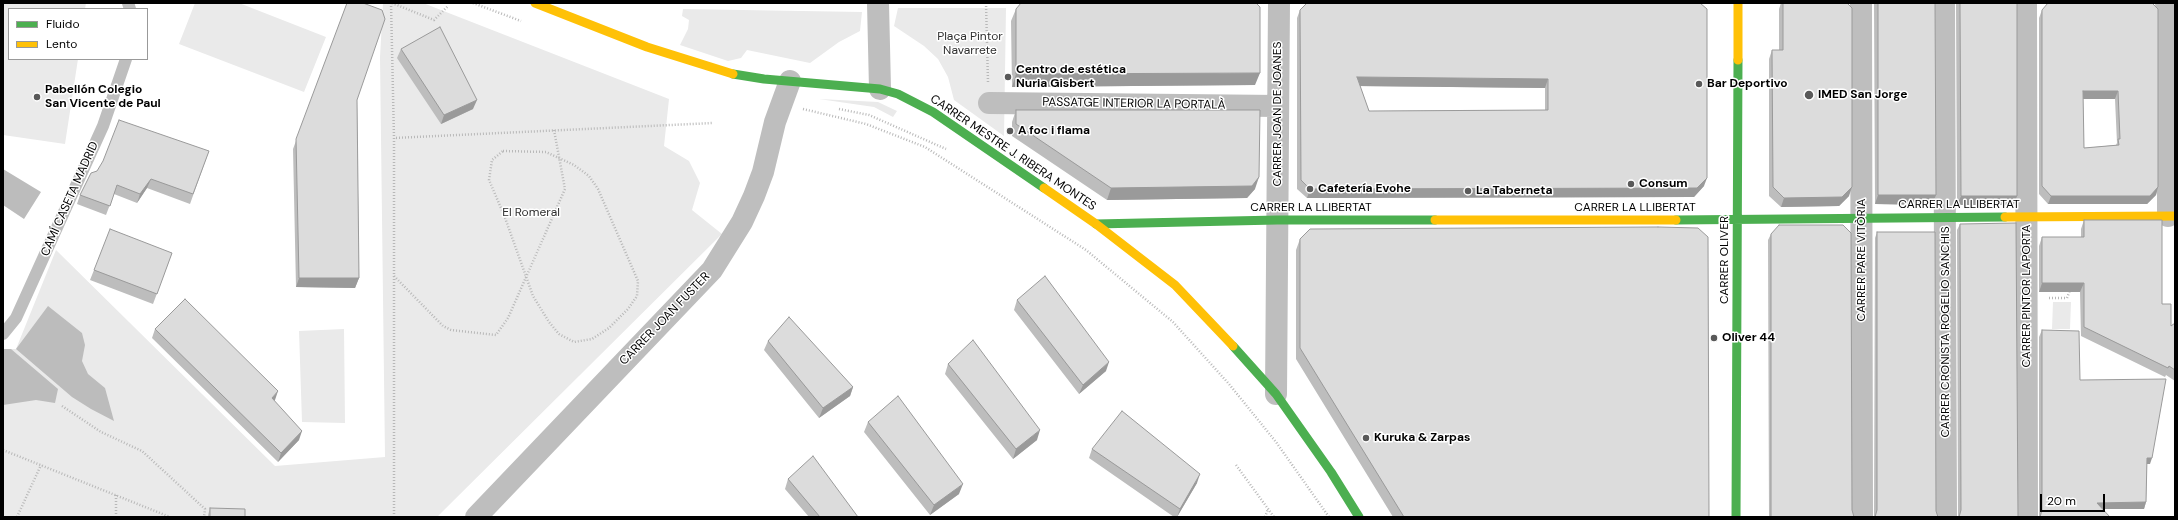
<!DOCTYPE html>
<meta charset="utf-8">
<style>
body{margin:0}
#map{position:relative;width:2178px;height:520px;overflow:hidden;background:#fff;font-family:"DM Sans",sans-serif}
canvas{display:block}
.frame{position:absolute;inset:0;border:4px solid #000;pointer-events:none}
.legend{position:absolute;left:8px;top:8px;width:140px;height:52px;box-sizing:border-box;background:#fff;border:1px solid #999;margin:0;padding:5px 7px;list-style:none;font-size:12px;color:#000}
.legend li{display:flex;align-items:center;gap:8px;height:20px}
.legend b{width:20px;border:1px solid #999}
.scale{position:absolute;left:2040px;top:494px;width:65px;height:18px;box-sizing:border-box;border:2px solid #000;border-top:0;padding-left:5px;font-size:12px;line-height:14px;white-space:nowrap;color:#000;-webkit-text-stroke:3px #fff;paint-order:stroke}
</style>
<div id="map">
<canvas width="2178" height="520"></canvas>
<div class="frame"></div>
<ul class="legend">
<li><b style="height:5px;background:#4caf50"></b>Fluido</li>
<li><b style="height:5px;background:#ffc107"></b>Lento</li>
</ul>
<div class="scale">20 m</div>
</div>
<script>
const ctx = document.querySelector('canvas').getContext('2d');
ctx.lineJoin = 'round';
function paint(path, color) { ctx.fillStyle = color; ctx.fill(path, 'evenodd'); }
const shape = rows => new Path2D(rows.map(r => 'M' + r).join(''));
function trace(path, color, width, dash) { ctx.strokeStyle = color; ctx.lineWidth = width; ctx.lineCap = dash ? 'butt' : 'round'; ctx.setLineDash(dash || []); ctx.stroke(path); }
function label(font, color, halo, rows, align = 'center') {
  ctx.font = font + ' "DM Sans",sans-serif'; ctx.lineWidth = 3; ctx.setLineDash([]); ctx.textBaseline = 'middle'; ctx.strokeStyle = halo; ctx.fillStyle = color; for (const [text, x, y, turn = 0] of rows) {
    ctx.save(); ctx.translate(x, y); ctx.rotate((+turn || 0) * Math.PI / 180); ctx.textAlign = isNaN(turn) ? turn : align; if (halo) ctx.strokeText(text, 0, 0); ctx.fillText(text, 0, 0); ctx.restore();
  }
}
paint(shape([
 [3,3,86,3,85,9,9,9,9,59,78,59,65,144,3,135],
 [195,3,239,3,326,37,304,92,179,44],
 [383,3,423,3,669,99,664,146,689,161,700,183,692,210,722,234,437,517,3,517,3,349,16,349,56,250,275,466,385,457,380,57],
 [898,8,1006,8,1004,136,954,100,948,77,938,59,924,46,894,26],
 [683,9,862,12,860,31,839,42,810,63,747,50,741,58,728,61,680,45,688,29,689,20,682,16],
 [819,99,878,102,897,111,893,117,874,107],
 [2053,302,2071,302,2070,329,2052,329],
 [344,329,345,423,302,422,299,331]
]), '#eaeaea');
paint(shape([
 [3,169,41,192,24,219,3,205],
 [48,306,82,333,85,345,82,361,88,374,105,388,114,421,91,409,72,397,16,349],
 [3,349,11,349,58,389,55,403,36,400,3,405]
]), '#bcbcbc');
trace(shape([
 [391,3,394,138],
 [392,3,434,20,448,6],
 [473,3,521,21],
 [986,3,988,82],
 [803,109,866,124,925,147,1086,250,1173,322,1229,384,1276,442,1329,517],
 [839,109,869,115,946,149],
 [503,151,546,152,574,165,589,176,598,189,638,281,637,296,628,309,609,328,592,339,574,342,559,334,549,322,533,296,504,215,489,180,492,160,503,151],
 [394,276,443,326,451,330,496,335,508,318,565,189,554,130],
 [2049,298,2067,298,2070,290],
 [62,406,101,432,142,451,205,509,204,517],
 [3,450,170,517],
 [1236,465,1274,517],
 [17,517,41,465],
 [116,517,116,495],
 [394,517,394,138,713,123],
 [1265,517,1268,509]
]), '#b8b8b8', 2.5, [1, 2]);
trace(shape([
 [128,3,130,9],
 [3,334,16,318,103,126,126,59]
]), '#bebebe', 12);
trace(shape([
 [878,3,880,89],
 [1861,3,1862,517],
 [1944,3,1946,517],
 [2026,3,2027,517],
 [2166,3,2168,9,2168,216],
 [989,103,1278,106],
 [1276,394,1279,3],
 [476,517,712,270,742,222,754,196,763,172,775,122,790,81]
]), '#bebebe', 22);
trace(shape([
 [733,74,764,79,880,89,898,94,933,112,1044,188],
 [1676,220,2005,217],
 [1096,224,1277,220,1435,220],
 [1233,346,1276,394,1331,472,1359,517],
 [1736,517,1738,60]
]), '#4caf50', 9);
trace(shape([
 [535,3,647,47,733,74],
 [1738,60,1738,3],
 [1044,188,1096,224,1175,285,1233,346],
 [2005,217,2175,216],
 [1435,220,1676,220]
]), '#ffc107', 9);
paint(shape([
 [347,3,357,100,359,278,355,288,296,287,293,149],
 [1700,3,1704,186,1694,197,1307,198,1297,189,1297,18,1300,10],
 [1360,86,1545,88,1545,110,1369,111],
 [1781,3,1847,3,1849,196,1839,206,1781,207,1769,196,1769,59,1772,50,1779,50,1779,9],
 [1874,3,1935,3,1932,205,1875,204],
 [1956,3,2017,3,2014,205,1957,205],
 [2152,3,2158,187,2156,195,2147,204,2048,204,2039,194,2039,18,2042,10],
 [2083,99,2115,99,2117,143,2116,145,2084,148],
 [1016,9,1255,85,1012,87,1011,21],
 [401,49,473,109,441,124,397,58],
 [1016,110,1255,189,1247,198,1107,200,1012,136,1012,122],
 [209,151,190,204,147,188,137,203,114,194,106,215,77,204,80,195],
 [2084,220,2162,304,2171,326,2175,323,2175,381,2166,375,2165,377,2081,336,2080,292,2039,292,2039,246,2042,237,2081,237,2081,229],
 [1960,224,2018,516,1958,517,1957,230],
 [1877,232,1936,511,1937,516,1874,517,1875,238],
 [1771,234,1853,516,1854,517,1769,517,1768,240],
 [1300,239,1709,517,1393,517,1296,359,1296,250],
 [172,253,153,304,90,280,94,270],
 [1017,300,1106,371,1079,394,1014,310],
 [155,329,275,400,274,401,299,440,278,462,152,338],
 [2042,330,2080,380,2150,464,2147,464,2146,502,2144,509,2103,509,2039,517,2039,337],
 [768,341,853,387,850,396,819,418,764,350],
 [948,364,1037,440,1013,459,945,374],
 [868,422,959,494,930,515,864,432],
 [1092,449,1197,483,1177,517,1174,517,1089,458],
 [788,479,858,517,809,517,785,489],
 [210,508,245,517,208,517,208,515]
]), '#bdbdbd');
paint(shape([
 [1260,73,1255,85,1012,87,1016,74],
 [1357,77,1548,79,1545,88,1354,86],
 [2083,91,2118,91,2115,99,2080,99],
 [477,100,473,109,441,124,444,115],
 [1259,177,1255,189,1247,198,1107,200,1111,188],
 [1707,178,1704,186,1694,197,1307,198,1310,189],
 [151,179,147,188,137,203,140,194],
 [1852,187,1849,196,1839,206,1781,207,1784,198],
 [2158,187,2156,195,2147,204,2048,204,2051,196],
 [1878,195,1936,195,1932,205,1875,204],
 [1961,196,2017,196,2014,205,1957,205],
 [299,278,359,278,355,288,296,287],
 [2042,283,2084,283,2080,292,2039,292],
 [1109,362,1106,371,1079,394,1083,385],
 [853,387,850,396,819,418,823,408],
 [278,391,275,400,268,407,272,398],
 [1040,430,1037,440,1013,459,1016,449],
 [302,431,299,440,278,462,281,453],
 [2147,458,2152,458,2150,464,2144,464],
 [1200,474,1197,483,1177,517,1180,509],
 [963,484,959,494,930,515,934,505],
 [2146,502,2144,509,2095,509,2097,503]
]), '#9a9a9a');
const building = shape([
 [347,3,363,3,382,10,385,19,357,100,359,278,299,278,296,139,347,3],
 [1021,3,1256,3,1260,7,1260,73,1016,74,1016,9,1021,3],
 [1307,3,1700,3,1707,9,1707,178,1697,188,1310,189,1301,180,1300,10,1307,3],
 [1357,77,1548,79,1548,110,1369,111,1357,77],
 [1783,3,1847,3,1852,8,1852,187,1842,197,1784,198,1773,187,1772,50,1783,50,1783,3],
 [1878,3,1935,3,1936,195,1878,195,1878,3],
 [1960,3,2017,3,2017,196,1961,196,1960,3],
 [2048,3,2152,3,2158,9,2158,187,2150,196,2051,196,2042,186,2042,10,2048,3],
 [2083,91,2118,91,2120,139,2118,139,2119,145,2084,148,2083,91],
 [440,27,477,100,444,115,401,49,440,27],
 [1016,110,1260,110,1259,177,1252,186,1111,188,1016,124,1016,110],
 [119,120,209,151,193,194,151,179,140,194,117,185,110,206,80,195,91,173,97,171,103,161,119,120],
 [2084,220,2162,220,2162,304,2171,304,2171,326,2175,323,2175,370,2169,366,2168,368,2084,327,2084,283,2042,283,2042,237,2084,237,2084,220],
 [2016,223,2018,516,2019,517,1959,517,1961,510,1960,224,2016,223],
 [1779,225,1843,225,1851,233,1852,510,1854,517,1771,517,1771,234,1779,225],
 [1658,227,1698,228,1708,237,1709,517,1404,517,1300,348,1300,239,1310,229,1658,227],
 [110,229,172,253,157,294,94,270,110,229],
 [1877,232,1935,232,1936,511,1938,517,1875,517,1877,510,1877,232],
 [1045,276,1109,362,1083,385,1017,300,1045,276],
 [185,299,278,391,272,398,302,431,281,453,155,329,185,299],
 [789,317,853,387,823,408,768,341,789,317],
 [2042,330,2079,331,2080,380,2166,379,2152,458,2147,458,2146,502,2097,503,2110,517,2040,517,2042,510,2042,330],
 [973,340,1040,430,1016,449,948,364,973,340],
 [898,396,963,484,934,505,868,422,898,396],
 [1122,411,1200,474,1180,509,1092,449,1122,411],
 [813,456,858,517,820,517,788,479,813,456],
 [210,508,245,509,245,517,210,517,210,508]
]);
paint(building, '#dcdcdc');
trace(building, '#9a9a9a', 1);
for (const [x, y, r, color] of [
 [1008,77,4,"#595959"],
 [1699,84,4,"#595959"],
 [1809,95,5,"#595959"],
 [37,97,4,"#595959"],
 [1010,131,4,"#595959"],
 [1631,184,4,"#595959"],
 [1310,189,4,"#595959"],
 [1468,191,4,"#595959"],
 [1714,338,4,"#595959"],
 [1366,438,4,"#595959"]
]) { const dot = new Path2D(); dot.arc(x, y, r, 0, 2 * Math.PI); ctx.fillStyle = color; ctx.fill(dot); trace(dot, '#fff', 1.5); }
label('12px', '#2f2f2f', '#fff', [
 ["Plaça Pintor",970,37],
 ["Navarrete",970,51],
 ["El Romeral",531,213]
]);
label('bold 12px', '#000', '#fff', [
 ["Centro de estética",1016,70],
 ["Nuria Gisbert",1016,84],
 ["Bar Deportivo",1707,84],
 ["Pabellón Colegio",45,90],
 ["San Vicente de Paul",45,104],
 ["IMED San Jorge",1818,95],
 ["A foc i flama",1018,131],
 ["Consum",1639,184],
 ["Cafetería Evohe",1318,189],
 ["La Taberneta",1476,191],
 ["Oliver 44",1722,338],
 ["Kuruka & Zarpas",1374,438]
], 'left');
label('12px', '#000', '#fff', [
 ["PASSATGE INTERIOR LA PORTALÀ",1134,104,1],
 ["CARRER JOAN DE JOANES",1278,114,-90],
 ["CARRER MESTRE J. RIBERA MONTES",1013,153,34],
 ["CAMÍ CASETA MADRID",70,199,-66],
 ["CARRER LA LLIBERTAT",1959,205],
 ["CARRER LA LLIBERTAT",1311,208],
 ["CARRER LA LLIBERTAT",1635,208],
 ["CARRER OLIVER",1725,260,-90],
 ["CARRER PARE VITÒRIA",1862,260,-90],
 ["CARRER PINTOR LAPORTA",2027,296,-90],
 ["CARRER JOAN FUSTER",665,319,-46],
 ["CARRER CRONISTA ROGELIO SANCHIS",1946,332,-90]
]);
</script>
